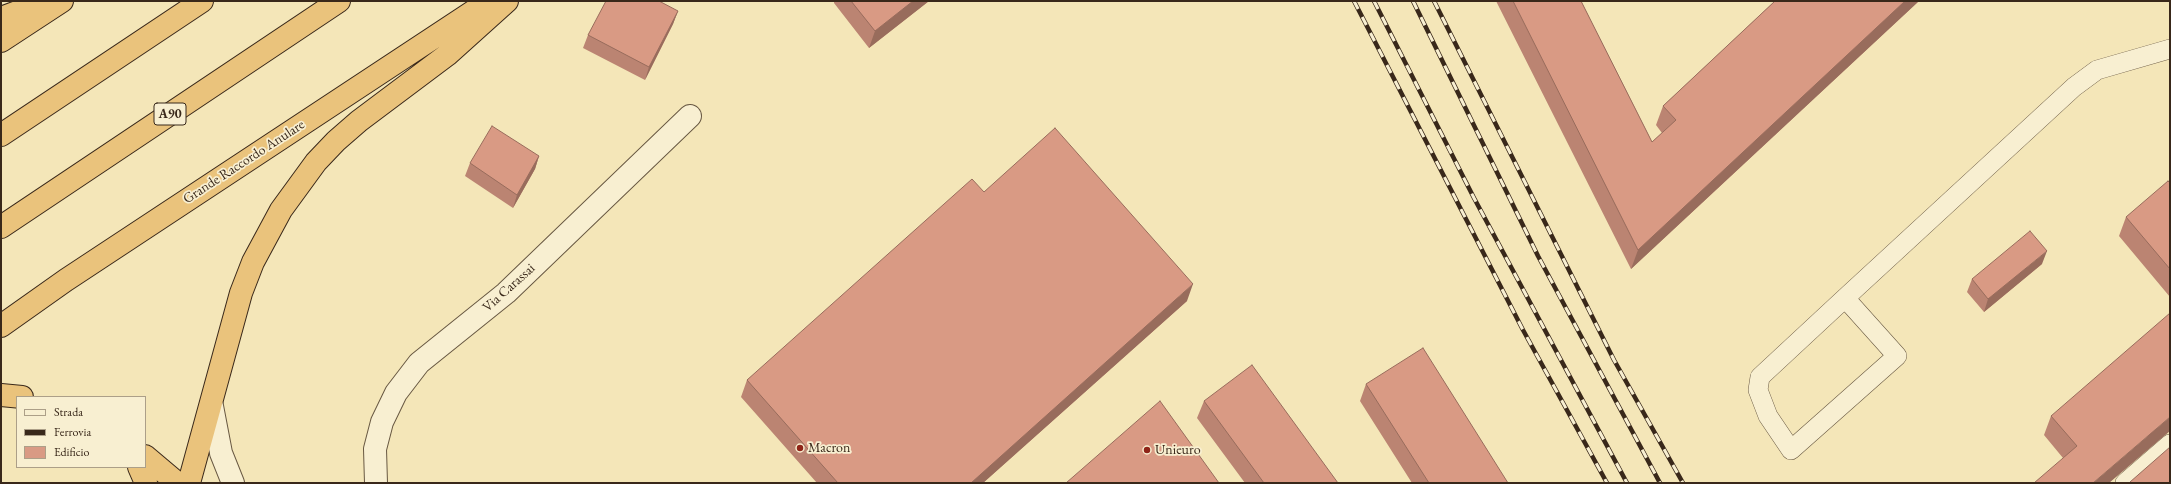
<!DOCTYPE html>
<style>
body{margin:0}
#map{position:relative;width:2171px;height:484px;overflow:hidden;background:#f4e6b8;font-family:"EB Garamond",serif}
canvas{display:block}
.frame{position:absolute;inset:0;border:2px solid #39281a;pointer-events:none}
.legend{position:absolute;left:16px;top:396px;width:130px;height:72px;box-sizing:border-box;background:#f8efd1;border:1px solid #ac9f88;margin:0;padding:5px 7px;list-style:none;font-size:12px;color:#39281a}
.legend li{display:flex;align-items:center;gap:8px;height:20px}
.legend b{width:20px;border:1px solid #ac9f88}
</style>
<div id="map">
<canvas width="2171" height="484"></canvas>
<div class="frame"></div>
<ul class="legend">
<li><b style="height:5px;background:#f8efd1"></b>Strada</li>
<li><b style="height:5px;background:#39281a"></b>Ferrovia</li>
<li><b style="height:11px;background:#d99a84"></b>Edificio</li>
</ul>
</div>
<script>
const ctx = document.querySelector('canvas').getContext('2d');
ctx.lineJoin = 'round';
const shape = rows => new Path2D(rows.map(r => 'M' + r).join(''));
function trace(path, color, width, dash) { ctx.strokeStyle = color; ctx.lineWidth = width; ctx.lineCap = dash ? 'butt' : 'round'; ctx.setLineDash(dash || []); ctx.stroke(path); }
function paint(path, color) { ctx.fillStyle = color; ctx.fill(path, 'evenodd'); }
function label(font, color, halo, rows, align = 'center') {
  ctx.font = font + ' "EB Garamond",serif'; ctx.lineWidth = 3.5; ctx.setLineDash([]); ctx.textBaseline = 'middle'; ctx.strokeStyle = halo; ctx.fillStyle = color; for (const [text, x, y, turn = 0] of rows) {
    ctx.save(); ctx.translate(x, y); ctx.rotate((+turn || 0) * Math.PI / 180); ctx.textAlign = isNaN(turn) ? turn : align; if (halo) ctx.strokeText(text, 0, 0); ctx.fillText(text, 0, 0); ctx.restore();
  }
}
const lane = shape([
 [1845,298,1897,356,1791,450,1768,416,1758,390,1760,377,1845,298,2074,87,2097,70,2170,49],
 [2125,483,2170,444]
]);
const street = shape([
 [212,406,221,453,233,483],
 [376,483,375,449,382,422,396,393,419,363,506,293,690,116]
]);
const highway = shape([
 [1,18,47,1],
 [1,41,62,1],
 [1,135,202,1],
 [1,227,339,1],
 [1,326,66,280,489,1],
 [1,395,22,397],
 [145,456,177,483],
 [139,467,146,483],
 [189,483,241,293,253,262,281,210,316,162,336,141,359,121,447,55,507,1]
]);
trace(lane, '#685842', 20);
trace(street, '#685842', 24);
trace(highway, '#39281a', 24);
trace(lane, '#f8efd1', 19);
trace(street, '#f8efd1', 22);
trace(highway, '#eac37c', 22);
const rail = shape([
 [1354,1,1523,330,1607,483],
 [1374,1,1474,198,1627,483],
 [1413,1,1538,256,1660,483],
 [1434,1,1614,360,1683,483]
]);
trace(rail, '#39281a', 4.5);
trace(rail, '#f8efd1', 3, [9]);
paint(shape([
 [834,1,929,1,869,48,834,3],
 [1496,1,1581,1,1652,142,1662,133,1656,125,1663,106,1775,1,1919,1,1631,269],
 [678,11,673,24,645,80,583,48,588,35],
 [539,156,535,169,513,208,465,176,470,163],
 [2170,183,2170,297,2119,236,2126,217],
 [984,192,1187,301,983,483,817,483,741,397,747,380],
 [2042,264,1984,312,1967,292,1972,279],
 [1366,384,1508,483,1412,483,1360,401],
 [1204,401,1338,483,1245,483,1197,418],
 [2051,416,2170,431,2063,458,2044,435]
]), '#bb8472');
paint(shape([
 [913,1,929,1,869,48,875,31],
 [1905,1,1919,1,1631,269,1638,250],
 [678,11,673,24,645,80,649,67],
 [539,156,535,169,513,208,517,195],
 [2047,251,2042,264,1984,312,1988,299],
 [1193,284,1187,301,983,483,971,483],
 [2170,417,2170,431,2109,483,2093,483]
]), '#986c5c');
const building = shape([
 [606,1,659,1,678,11,649,67,588,35,606,1],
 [851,1,913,1,875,31,851,1],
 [1513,1,1581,1,1652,142,1676,120,1663,106,1775,1,1905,1,1638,250,1513,1],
 [492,126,539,156,517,195,470,163,492,126],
 [1055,128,1193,284,971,483,838,483,747,380,972,179,984,192,1055,128],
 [2168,181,2170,183,2170,269,2126,217,2168,181],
 [2030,231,2047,251,1988,299,1972,279,2030,231],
 [2170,313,2170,417,2093,483,2034,483,2077,446,2051,416,2170,313],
 [1423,348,1508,483,1429,483,1366,384,1423,348],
 [1252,365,1338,483,1264,483,1204,401,1252,365],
 [1160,401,1219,483,1066,483,1160,401],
 [2170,447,2170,483,2131,483,2130,482,2170,447]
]);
paint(building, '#d99a84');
trace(building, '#986c5c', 1);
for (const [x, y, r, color] of [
 [800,448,4,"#8f2418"],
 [1147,450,4,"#8f2418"]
]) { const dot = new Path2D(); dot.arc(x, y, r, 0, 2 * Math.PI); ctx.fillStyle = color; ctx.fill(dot); trace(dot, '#f8efd1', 1.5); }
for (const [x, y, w] of [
 [170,114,32]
]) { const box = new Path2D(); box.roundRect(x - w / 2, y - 11, w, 22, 3); ctx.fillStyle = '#f8efd1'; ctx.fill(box); trace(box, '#39281a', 1); }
label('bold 13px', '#39281a', null, [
 ["A90",170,114]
]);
label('14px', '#39281a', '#f8efd1', [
 ["Grande Raccordo Anulare",244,162,-33],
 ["Via Carassai",509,288,-42]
]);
label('14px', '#39281a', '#f8efd1', [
 ["Macron",808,448],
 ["Unieuro",1155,450]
], 'left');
</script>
